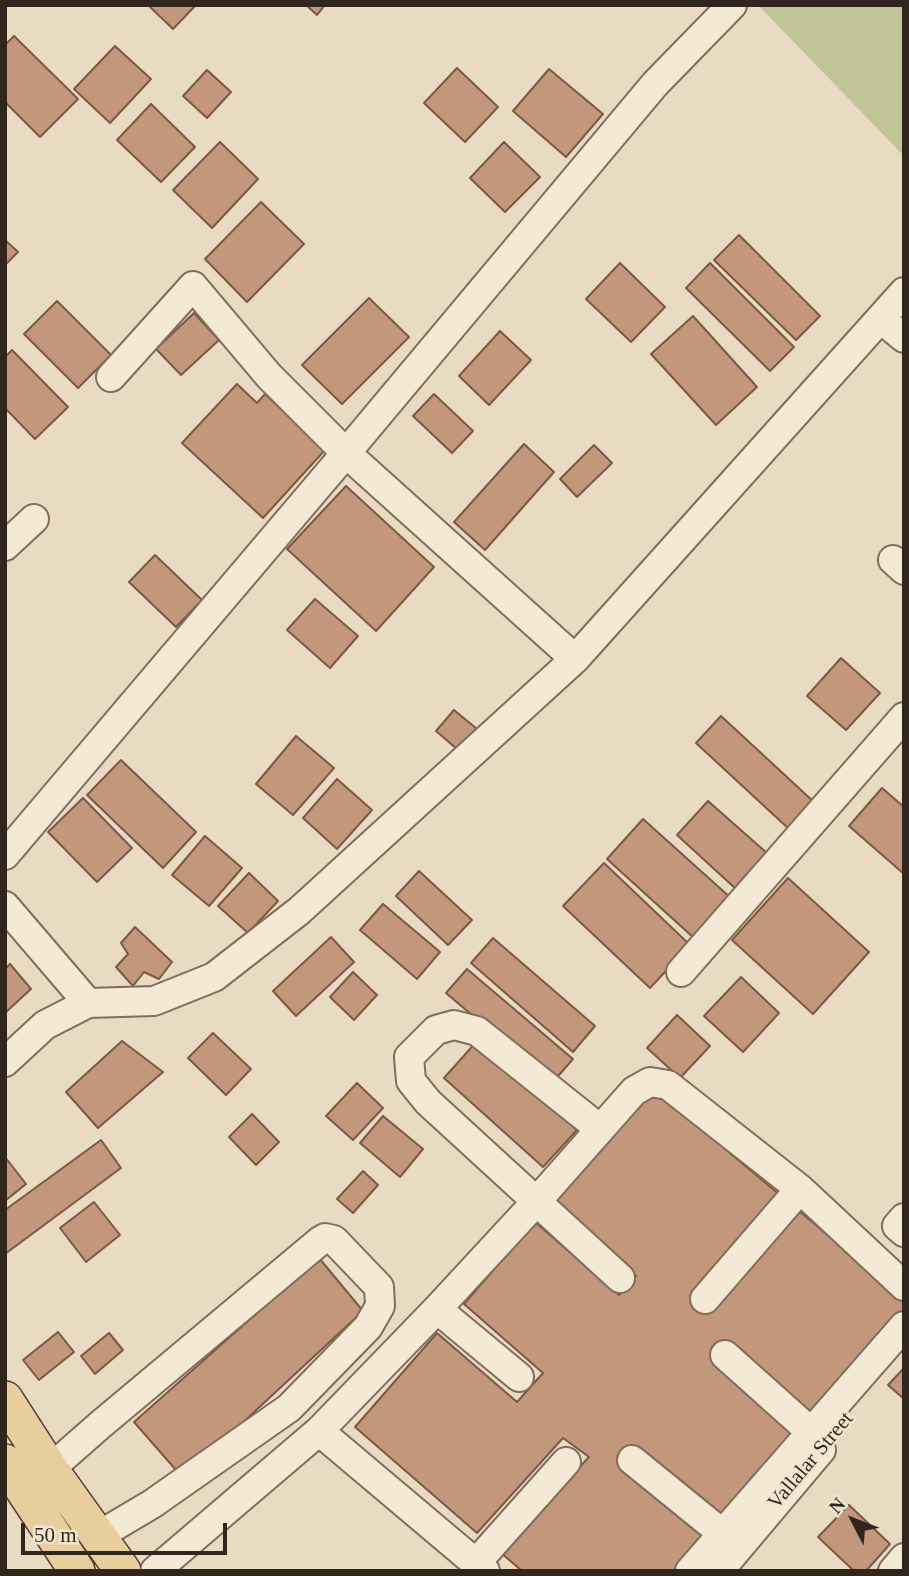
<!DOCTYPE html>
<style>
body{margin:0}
#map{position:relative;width:909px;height:1576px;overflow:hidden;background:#e8dbc2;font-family:"Times New Roman",serif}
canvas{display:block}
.frame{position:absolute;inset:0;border:7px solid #31261e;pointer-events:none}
.north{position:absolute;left:818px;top:1485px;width:70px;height:70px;-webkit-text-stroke:5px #f0e6d0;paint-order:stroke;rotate:312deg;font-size:19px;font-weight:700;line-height:28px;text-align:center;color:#31261e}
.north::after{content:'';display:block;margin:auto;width:24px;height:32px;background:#31261e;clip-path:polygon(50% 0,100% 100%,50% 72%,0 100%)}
.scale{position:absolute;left:21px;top:1523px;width:206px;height:32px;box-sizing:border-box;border:4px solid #31261e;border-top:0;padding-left:9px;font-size:21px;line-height:24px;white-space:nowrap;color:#31261e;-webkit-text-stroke:5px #f0e6d0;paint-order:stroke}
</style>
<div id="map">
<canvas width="909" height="1576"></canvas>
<div class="frame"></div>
<div class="north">N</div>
<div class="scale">50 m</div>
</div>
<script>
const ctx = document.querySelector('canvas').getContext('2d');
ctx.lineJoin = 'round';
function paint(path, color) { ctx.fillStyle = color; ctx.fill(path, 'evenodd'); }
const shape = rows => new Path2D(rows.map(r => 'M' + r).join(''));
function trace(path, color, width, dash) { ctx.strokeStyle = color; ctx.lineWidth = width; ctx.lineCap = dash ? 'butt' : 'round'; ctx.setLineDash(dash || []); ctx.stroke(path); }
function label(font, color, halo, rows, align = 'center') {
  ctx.font = font + ' "Times New Roman",serif'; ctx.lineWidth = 5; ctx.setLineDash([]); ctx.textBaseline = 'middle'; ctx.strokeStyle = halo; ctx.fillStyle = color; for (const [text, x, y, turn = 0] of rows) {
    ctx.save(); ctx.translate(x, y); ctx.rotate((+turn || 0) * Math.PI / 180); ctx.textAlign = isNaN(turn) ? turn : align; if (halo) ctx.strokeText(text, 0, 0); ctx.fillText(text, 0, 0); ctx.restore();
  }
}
paint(shape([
 [758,5,904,5,904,156]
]), '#c0c497');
const building = shape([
 [148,5,196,5,173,29,148,5],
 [306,5,325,5,317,15,306,5],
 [14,36,78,99,40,137,5,102,5,45,14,36],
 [115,46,151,79,110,123,74,89,115,46],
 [457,68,498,107,465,142,424,103,457,68],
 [549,69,603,114,566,157,513,111,549,69],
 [207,70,231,92,207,118,183,96,207,70],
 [151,104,195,147,161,182,117,140,151,104],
 [220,142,258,179,212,228,173,190,220,142],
 [504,142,540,177,505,212,470,178,504,142],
 [261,202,304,244,247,302,205,259,261,202],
 [739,235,820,316,796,340,714,260,739,235],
 [5,240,18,252,5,265,5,240],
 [620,263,665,307,631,342,586,299,620,263],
 [710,263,794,347,770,371,686,288,710,263],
 [369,298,409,337,342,404,302,365,369,298],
 [57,301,111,355,78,388,24,334,57,301],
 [194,313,219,340,181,375,156,349,194,313],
 [693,316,757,387,716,425,651,354,693,316],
 [500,331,531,360,489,405,459,376,500,331],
 [12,350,68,407,35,439,5,408,5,357,12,350],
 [237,384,257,403,265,394,325,450,263,518,182,443,237,384],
 [434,394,473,431,452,453,413,416,434,394],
 [524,444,554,472,485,550,454,522,524,444],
 [594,445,612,463,577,497,560,479,594,445],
 [346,486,434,567,376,631,287,549,346,486],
 [155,555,202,600,176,627,129,582,155,555],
 [315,599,358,636,330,668,287,630,315,599],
 [841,658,880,693,846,730,807,696,841,658],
 [454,710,477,729,458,750,436,731,454,710],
 [721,716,815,803,790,830,696,743,721,716],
 [296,736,334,768,293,815,256,784,296,736],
 [121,760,196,832,163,868,87,795,121,760],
 [337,779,372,810,337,849,303,818,337,779],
 [882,788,904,807,904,874,849,826,882,788],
 [83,798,132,848,97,882,48,832,83,798],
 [708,801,768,854,736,889,677,835,708,801],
 [643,819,732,899,695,939,607,859,643,819],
 [205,836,242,868,209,906,172,875,205,836],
 [604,863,690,945,650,988,563,906,604,863],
 [419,871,472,920,448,945,396,896,419,871],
 [249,873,278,901,248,933,218,906,249,873],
 [788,878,869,952,813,1014,732,940,788,878],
 [383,904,440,952,417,979,360,930,383,904],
 [135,927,172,962,159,979,144,972,133,986,116,967,128,954,121,943,135,927],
 [331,937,354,962,296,1016,273,991,331,937],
 [493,938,595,1026,573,1052,471,963,493,938],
 [10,964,31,989,5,1013,5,969,10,964],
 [467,969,573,1059,552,1083,446,993,467,969],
 [353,972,377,995,354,1020,330,997,353,972],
 [741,977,779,1013,743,1052,704,1016,741,977],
 [677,1015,710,1046,680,1078,647,1048,677,1015],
 [213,1033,251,1069,226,1095,188,1058,213,1033],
 [478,1040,577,1130,543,1167,444,1078,478,1040],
 [122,1041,163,1072,98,1128,66,1092,122,1041],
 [357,1083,383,1108,353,1140,326,1116,357,1083],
 [650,1086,904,1299,904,1315,798,1432,710,1537,677,1571,522,1571,500,1552,589,1457,563,1438,477,1533,355,1427,437,1333,517,1402,543,1373,464,1304,535,1222,619,1295,636,1276,550,1201,650,1086],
 [252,1114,279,1142,256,1165,229,1137,252,1114],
 [383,1116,423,1149,400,1177,360,1143,383,1116],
 [101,1140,121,1168,5,1254,5,1210,101,1140],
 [5,1157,26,1184,5,1201,5,1157],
 [363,1171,378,1185,353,1213,337,1199,363,1171],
 [94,1202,120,1235,86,1262,60,1228,94,1202],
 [319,1258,363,1311,183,1478,134,1422,319,1258],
 [58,1332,74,1352,39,1380,23,1360,58,1332],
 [109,1333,123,1350,95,1374,81,1356,109,1333],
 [904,1368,904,1399,888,1385,904,1368],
 [849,1505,890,1544,866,1571,854,1571,818,1537,849,1505]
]);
paint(building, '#c2977c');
trace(building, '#7c5844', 2);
const minor = shape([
 [881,319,904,338],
 [111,377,193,286,269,376,346,453,575,659],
 [5,546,34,519],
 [893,560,904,570],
 [5,855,346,453,655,84,732,5],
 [5,906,88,1003],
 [681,972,904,717],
 [5,1062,45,1025,88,1003,154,1001,214,977,299,911,575,659,904,292],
 [600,1129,477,1031,454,1025,436,1030,409,1057,411,1081,428,1102,620,1278],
 [904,1218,897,1226,904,1232],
 [705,1299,800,1189],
 [437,1309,519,1377],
 [725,1355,811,1432],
 [319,1431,485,1571],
 [632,1460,723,1534],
 [50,1469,100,1425,320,1241,325,1238,334,1240,379,1287,380,1306,368,1327,289,1408,152,1504,98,1536],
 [476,1563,566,1462],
 [155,1571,319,1431,437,1309,536,1202,634,1091,650,1082,668,1085,800,1189,904,1286],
 [690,1571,904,1326],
 [719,1571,821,1450],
 [893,1571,904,1558]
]);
const major = shape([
 [5,1399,50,1469,123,1571],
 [5,1462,77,1571]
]);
trace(minor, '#806d5b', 32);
trace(major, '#4e3c2f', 38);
trace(minor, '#f4e9d4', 28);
trace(major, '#e8ce9d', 35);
label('21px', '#31261e', '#f0e6d0', [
 ["Vallalar Street",811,1461,-50]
]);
</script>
